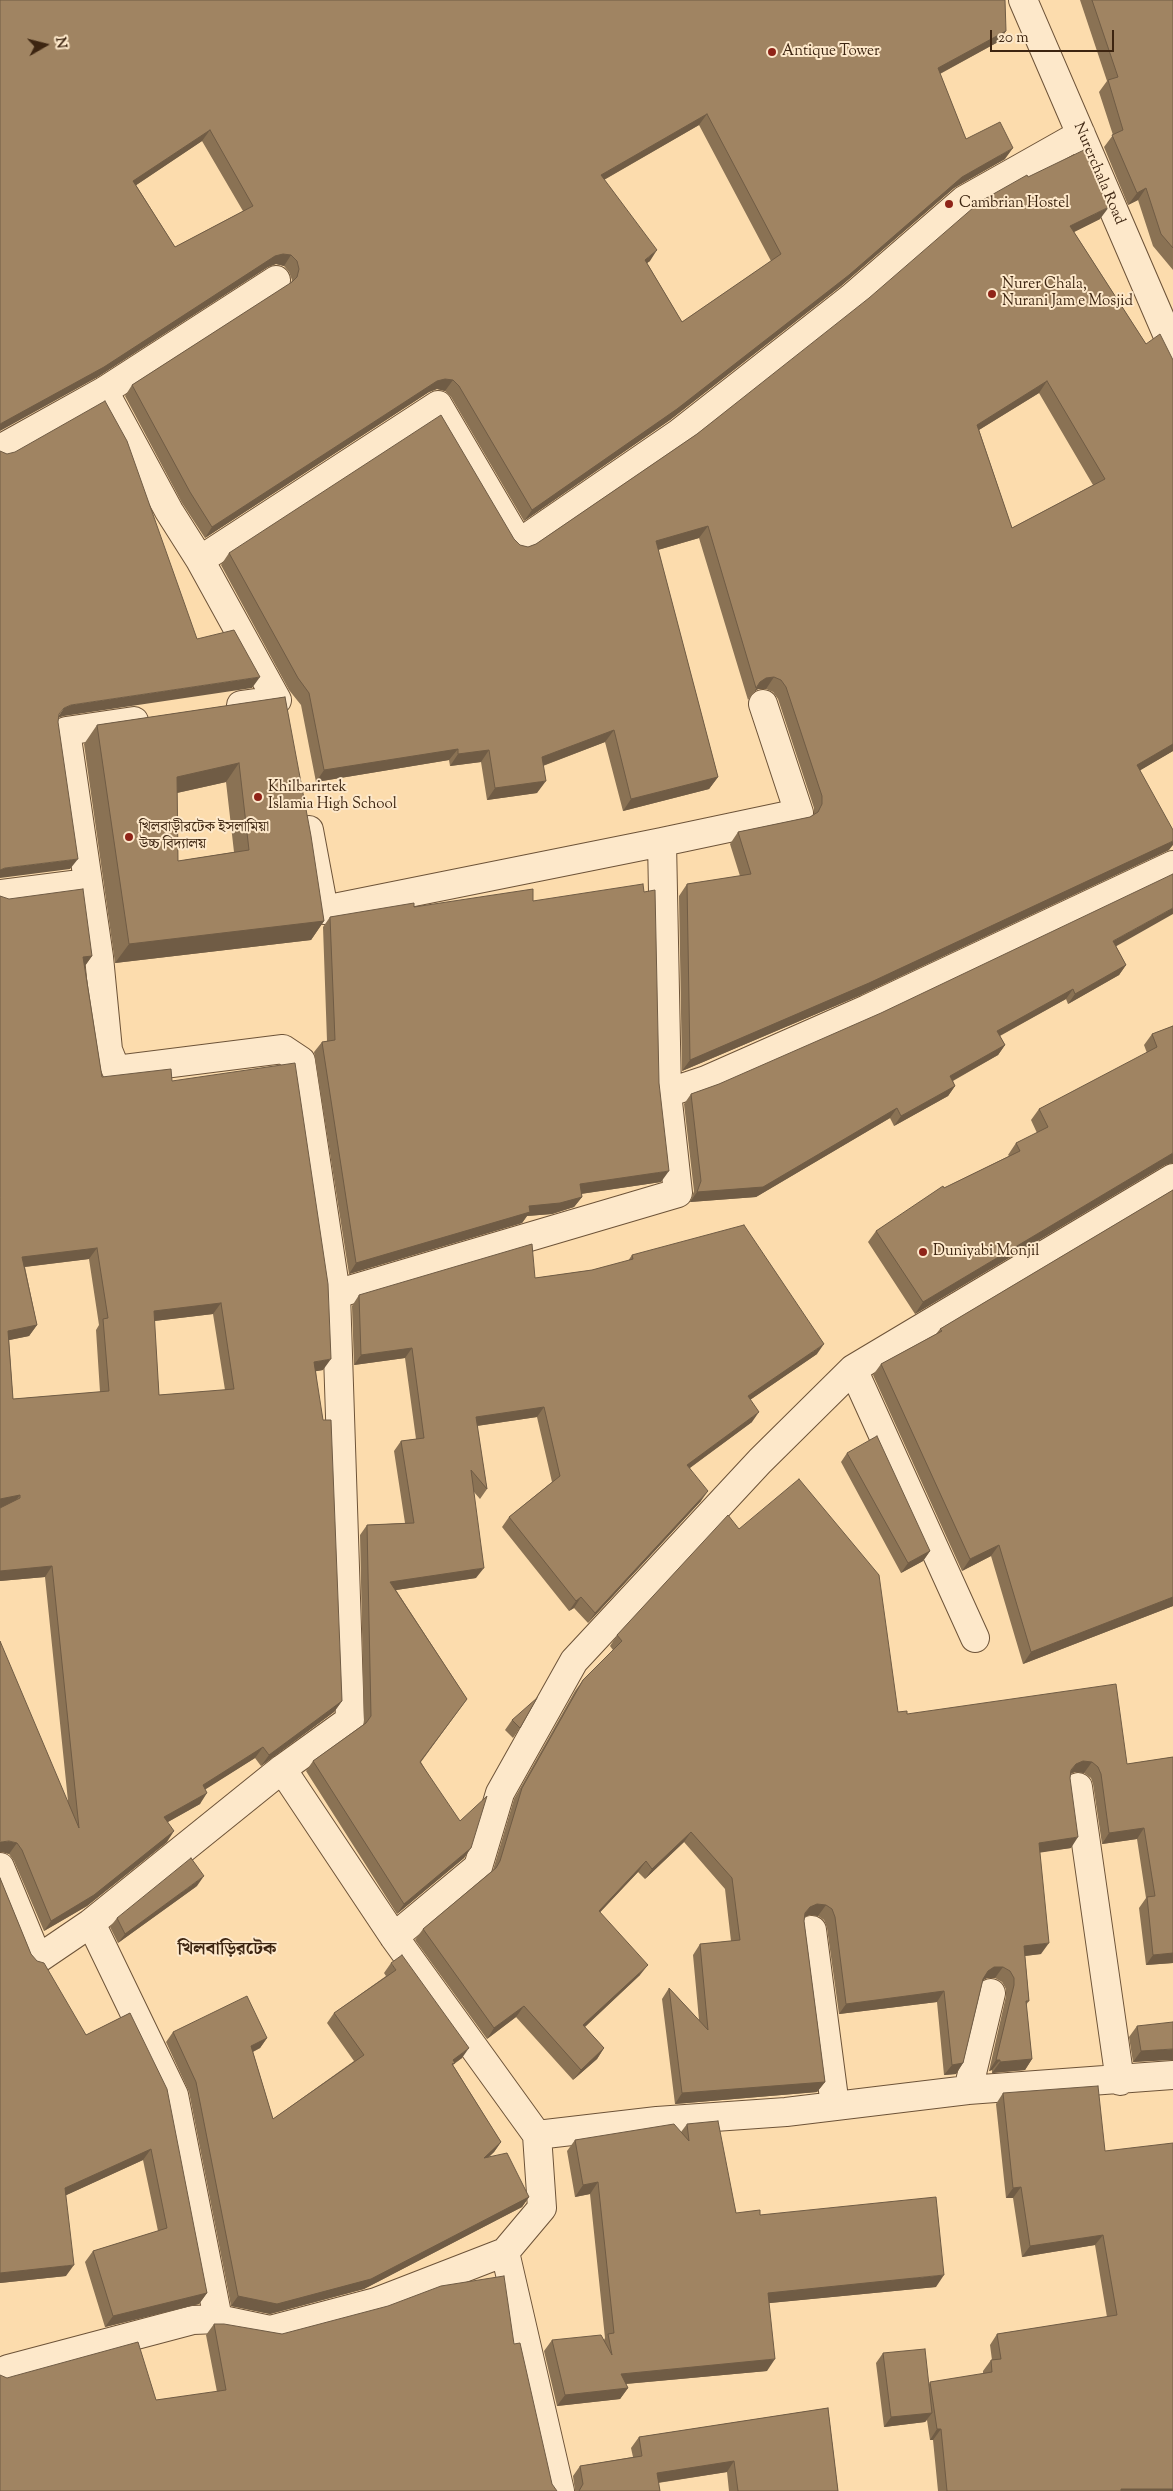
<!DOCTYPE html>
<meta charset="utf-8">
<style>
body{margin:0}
#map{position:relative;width:1173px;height:2491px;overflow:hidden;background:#fcdcad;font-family:"Sorts Mill Goudy",serif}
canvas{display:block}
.north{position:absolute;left:20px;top:20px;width:50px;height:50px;-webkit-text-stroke:4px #fde8ca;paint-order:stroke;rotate:82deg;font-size:14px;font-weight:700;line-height:20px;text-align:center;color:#3d2511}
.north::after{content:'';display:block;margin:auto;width:18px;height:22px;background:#3d2511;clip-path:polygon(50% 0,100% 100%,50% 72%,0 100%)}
.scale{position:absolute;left:990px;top:30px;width:124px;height:22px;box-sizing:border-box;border:2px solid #3d2511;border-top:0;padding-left:6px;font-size:15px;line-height:18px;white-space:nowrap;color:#3d2511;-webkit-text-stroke:4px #fde8ca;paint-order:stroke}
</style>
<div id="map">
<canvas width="1173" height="2491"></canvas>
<div class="north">N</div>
<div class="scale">20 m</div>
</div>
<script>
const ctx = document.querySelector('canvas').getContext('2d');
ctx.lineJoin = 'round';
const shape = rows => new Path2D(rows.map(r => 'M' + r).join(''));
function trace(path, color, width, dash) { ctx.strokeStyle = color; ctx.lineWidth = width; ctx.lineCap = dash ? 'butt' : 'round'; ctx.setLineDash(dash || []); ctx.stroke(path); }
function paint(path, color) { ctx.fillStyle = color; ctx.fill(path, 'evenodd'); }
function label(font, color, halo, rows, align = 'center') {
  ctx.font = font + ' "Sorts Mill Goudy","Noto Serif Bengali",serif'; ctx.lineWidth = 4; ctx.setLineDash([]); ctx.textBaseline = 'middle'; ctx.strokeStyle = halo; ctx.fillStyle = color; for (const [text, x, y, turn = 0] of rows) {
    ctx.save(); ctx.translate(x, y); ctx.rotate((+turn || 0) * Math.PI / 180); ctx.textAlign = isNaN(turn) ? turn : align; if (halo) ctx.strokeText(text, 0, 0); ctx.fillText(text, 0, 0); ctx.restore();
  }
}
const minor = shape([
 [1023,0,1173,348],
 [104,391,169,511,200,560,277,700,241,705],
 [0,449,104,391,276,280],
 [200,560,438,405,519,543,679,433,851,298,964,200,1081,134],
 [134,721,66,731,99,957,108,1050,116,1070,283,1049,301,1061,336,1294],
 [309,830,324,910,662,842,667,1093],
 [662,842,799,813,763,704],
 [0,894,88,883],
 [853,1369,975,1638],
 [282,1769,394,1937,537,2135],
 [1078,1787,1120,2081],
 [0,1867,38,1959,91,1923,174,2095,218,2319],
 [91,1923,282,1769,350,1720,336,1294,678,1193,667,1093,706,1080,867,1009,1173,865],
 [812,1930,835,2106],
 [394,1937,478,1867,500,1793,574,1661,760,1461,853,1369,1173,1178],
 [968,2090,991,1993],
 [505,2252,560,2491],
 [0,2373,8,2369,193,2320,218,2319,270,2330,376,2302,505,2252,542,2208,537,2135,657,2121,786,2112,968,2090,1173,2075]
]);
trace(minor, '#6d5338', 30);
trace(minor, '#fde8ca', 28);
paint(shape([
 [0,0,1006,31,998,42,940,74,966,139,1005,159,954,188,841,286,670,420,524,521,451,397,445,391,437,389,429,392,205,538,182,503,125,396,132,385,291,283,292,280,289,272,284,266,276,264,268,267,96,378],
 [699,125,771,261,682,322,647,263,650,261,604,180],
 [202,141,243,211,175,247,136,185],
 [1080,0,1173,0,1173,270,1153,246,1138,200,1128,205,1104,147,1113,135,1099,92,1107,81],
 [1028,177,1100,219,1074,232,1146,344,1173,360,1173,751,1140,770,1169,850,861,995,682,1071,679,896,687,884,740,876,730,844,738,832,810,817,814,814,814,808,778,699,773,692,766,689,758,689,754,692,748,700,699,538,658,550,718,777,709,789,623,811,605,742,543,766,537,793,487,800,481,762,450,766,449,760,316,782,301,705,289,690,221,565,229,553,514,539,520,545,528,547,536,544,697,434],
 [1039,393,1093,485,1012,528,979,430],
 [285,697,324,921,311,940,115,963,84,744,97,725],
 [226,782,234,852,178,861,177,793],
 [0,896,92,956,85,966,102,1077,172,1081,323,1370,316,1371,342,1701,334,1712,261,1766,255,1758,205,1789,200,1804,168,1822,167,1842,87,1906,44,1931,14,1861,9,1854,2,1852,68,1801,45,1577,0,1581],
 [89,1259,99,1325,96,1330,100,1392,13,1399,9,1340,29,1336,37,1325,25,1267],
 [213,1314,225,1390,159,1395,154,1321],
 [533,901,661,1182,581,1194,582,1197,574,1207,552,1214,527,1216,522,1223,349,1274,314,1052,322,1042,327,1041,323,927,330,917,414,907],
 [1116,946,1126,965,1119,975,1068,1004,1066,999,1000,1036,1005,1045,998,1055,953,1081,955,1086,948,1096,894,1126,890,1118,756,1197,690,1202,694,1191,684,1104,691,1094],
 [1173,1026,1172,1162,1165,1165,915,1314,868,1242,876,1231,944,1188,1009,1156,1008,1155,1016,1143,1037,1133,1031,1120,1039,1109,1147,1053,1144,1045,1152,1034],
 [1173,1190,1173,1606,1023,1664,991,1556,962,1571,873,1375,881,1364,936,1334,940,1329],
 [632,1255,817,1354,750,1400,752,1422,690,1468,701,1501,588,1623,574,1608,569,1611,502,1527,509,1517,552,1482,537,1417,477,1426,487,1489,480,1499,474,1492,476,1578,396,1590,467,1699,421,1762,471,1848,464,1858,397,1914,306,1771,313,1761,364,1724,360,1535,367,1525,405,1523,394,1451,401,1441,416,1439,405,1358,354,1365,352,1306,359,1295,535,1278,592,1270,628,1261],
 [847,1453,930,1551,923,1561,901,1573,841,1462],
 [739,1529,898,1712,1127,1764,1173,1757,1173,1963,1146,1965,1139,1908,1146,1898,1137,1839,1102,1844,1093,1784,1091,1778,1084,1773,1075,1772,1071,1774,1070,1778,1071,1848,1040,1852,1041,1954,1025,1956,1029,2001,1026,2005,1032,2059,1025,2070,992,2073,992,2070,989,2071,1006,1996,1006,1989,1002,1982,995,1978,987,1978,983,1980,963,2063,956,2074,944,2075,937,2002,839,2014,827,1928,824,1920,818,1916,810,1915,805,1917,804,1921,825,2082,817,2092,675,2104,662,1999,669,1988,699,2020,693,1955,700,1944,731,1941,725,1889,684,1842,645,1879,638,1872,600,1912,640,1975,585,2027,604,2048,597,2059,573,2080,516,2017,487,2039,415,1940,423,1929,493,1870,514,1799,575,1691,583,1680,613,1650,610,1646,617,1635],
 [512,1720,520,1728,513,1738,505,1730],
 [0,1878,31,1954,86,2035,130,2013,207,2293,199,2304,105,2327,85,2262,93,2251,158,2231,143,2160,66,2195,66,2276,0,2283],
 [197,1886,118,1943,110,1927,117,1918],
 [391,1963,462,2058,453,2065,501,2142,494,2152,489,2157,529,2197,522,2207,364,2289,270,2314,231,2306,189,2092,166,2042,173,2032,267,2038,260,2048,253,2052,273,2119,354,2061,327,2023,334,2013,386,1976,384,1973],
 [1137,2026,1172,2059,1133,2062,1129,2037],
 [1003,2093,1105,2151,1173,2491,938,2491,933,2440,930,2440,927,2420,925,2422,884,2427,876,2363,883,2353,929,2384,930,2382,983,2374,983,2371,991,2360,992,2360,990,2345,997,2334,1107,2317,1095,2245,1022,2257,1013,2198,1006,2198,996,2104],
 [687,2124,736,2213,760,2215,936,2287,769,2303,767,2371,626,2384,628,2388,620,2399,557,2406,544,2351,552,2340,604,2340,605,2338,590,2194,575,2197,567,2151,575,2140,681,2132],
 [214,2324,282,2334,514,2344,552,2484,7,2378,156,2400,217,2392,206,2335],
 [828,2408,838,2491,729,2491,727,2472,658,2483,660,2491,575,2491,573,2476,580,2466,633,2457,631,2448,639,2437]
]), '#8a7254');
paint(shape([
 [1006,31,998,42,930,79,938,68],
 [707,114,699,125,593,186,601,175],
 [210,130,202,141,126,192,133,181],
 [1013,148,1005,159,954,188,841,286,670,420,524,521,532,510,962,177],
 [1146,188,1138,200,1128,205,1137,193],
 [1109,207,1100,219,1062,238,1070,226],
 [657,250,650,261,637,270,645,260],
 [283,254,291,255,284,266,276,264,268,267,96,378,0,431,0,424,275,256],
 [445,379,453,380,445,391,437,389,429,392,205,538,212,527,437,381],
 [1047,381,1039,393,969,436,977,425],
 [708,526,699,538,647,553,656,541],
 [260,677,252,688,64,716,57,718,64,708,71,705],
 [774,677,766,689,758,689,754,692,760,682,766,678],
 [614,730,605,742,534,769,542,757],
 [1173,744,1173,751,1129,777,1137,765],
 [458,749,449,760,316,782,324,770],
 [489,750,481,762,450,766,458,754],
 [239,763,226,782,163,796,177,777],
 [718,777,709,789,623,811,631,799],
 [546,781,537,793,487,800,495,788],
 [1173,841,1173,845,1169,850,861,995,682,1071,690,1060],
 [78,859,70,869,0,878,0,870,5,868],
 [1173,908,1173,914,1106,952,1113,941],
 [324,921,311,940,115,963,129,944],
 [92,956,84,967,83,957],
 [1126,965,1119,975,1068,1004,1075,994],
 [1073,989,1066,999,990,1041,997,1031],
 [1005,1045,998,1055,943,1086,950,1076],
 [955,1086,948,1096,894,1126,901,1116],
 [897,1108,890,1118,756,1197,690,1202,697,1192],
 [1173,1153,1173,1163,1165,1165,915,1314,923,1302],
 [669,1171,661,1182,573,1195,580,1184],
 [582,1197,574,1207,552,1214,527,1216,522,1223,349,1274,356,1263,529,1206],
 [97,1248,89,1259,15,1268,22,1257],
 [221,1303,213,1314,146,1322,154,1311],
 [37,1325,29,1336,0,1342,8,1331],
 [824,1344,817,1354,741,1406,748,1396],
 [412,1348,405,1358,354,1365,361,1355],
 [331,1359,323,1370,306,1373,314,1362],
 [544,1407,537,1417,469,1427,476,1417],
 [759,1412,752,1422,680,1475,687,1465],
 [708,1491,701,1501,588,1623,595,1613],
 [20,1495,12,1506,0,1508,0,1499],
 [999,1545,991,1556,962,1571,970,1559],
 [930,1551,923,1561,901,1573,908,1563],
 [52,1566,45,1577,0,1581,0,1571],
 [484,1568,476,1578,383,1592,390,1582],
 [581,1597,574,1608,569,1611,576,1601],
 [1173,1597,1173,1606,1023,1664,1031,1652],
 [342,1701,334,1712,261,1766,269,1755],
 [263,1747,255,1758,195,1796,203,1785],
 [1083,1761,1092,1762,1084,1773,1075,1772,1069,1774,1064,1781,1076,1764],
 [207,1793,200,1804,157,1828,164,1817],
 [1144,1828,1137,1839,1102,1844,1109,1833],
 [174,1831,167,1842,87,1906,44,1931,51,1921],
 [691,1832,684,1842,645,1879,652,1869],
 [1078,1837,1071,1848,1031,1854,1039,1843],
 [9,1841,17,1843,9,1854,2,1852,0,1852,0,1843,1,1842],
 [471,1848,464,1858,397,1914,404,1904],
 [646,1861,638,1872,591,1922,599,1911],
 [204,1876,197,1886,118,1943,125,1934],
 [817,1904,826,1905,818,1916,810,1915,802,1918,810,1907],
 [1049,1943,1041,1954,1016,1957,1024,1946],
 [1173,1953,1173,1963,1146,1965,1153,1955],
 [648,1965,640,1975,575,2036,583,2025],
 [994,1967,1003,1967,995,1978,987,1978,980,1982,988,1971],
 [944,1991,937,2002,839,2014,846,2004],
 [524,2006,516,2017,487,2039,494,2028],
 [267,2038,260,2048,244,2056,251,2046],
 [469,2048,462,2058,453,2064,448,2073,453,2060],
 [604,2048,597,2059,573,2080,581,2070],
 [1173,2049,1173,2060,1133,2062,1141,2051],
 [1032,2059,1025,2070,992,2073,1000,2062],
 [996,2060,1000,2060,992,2070,989,2071],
 [963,2063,956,2074,944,2075,952,2065],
 [825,2082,817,2092,675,2104,682,2093],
 [501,2142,494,2152,477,2167,484,2158],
 [151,2149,143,2160,58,2199,65,2188],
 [598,2182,590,2194,575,2197,583,2185],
 [1021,2187,1013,2198,1006,2198,1013,2188],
 [529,2197,522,2207,364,2289,270,2314,231,2306,238,2296],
 [1103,2235,1095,2245,1022,2257,1030,2246],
 [74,2265,66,2276,0,2283,0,2273],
 [944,2275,936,2287,760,2304,768,2293],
 [207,2293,199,2304,105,2327,113,2316],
 [775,2359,767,2371,613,2385,621,2374],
 [628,2388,620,2399,557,2406,565,2395],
 [932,2413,925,2422,884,2427,891,2417],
 [937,2429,941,2429,933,2440,930,2440],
 [734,2461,727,2472,649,2484,657,2473],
 [1121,2489,1173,2489,1173,2491,1119,2491]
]), '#705c45');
const building = shape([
 [0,0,1005,0,1006,31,938,68,966,139,1000,122,1013,148,962,177,849,275,677,409,532,510,459,386,453,380,445,379,437,381,212,527,190,492,132,385,292,282,297,277,299,269,297,261,291,255,283,254,275,256,104,367,0,424,0,0],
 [707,114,781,254,682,322,645,260,657,250,601,175,707,114],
 [210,130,253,206,175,247,133,181,210,130],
 [1092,0,1173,0,1173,248,1161,234,1146,188,1137,193,1112,135,1123,130,1108,80,1118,77,1092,0],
 [1084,150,1109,207,1070,226,1146,344,1160,334,1173,360,1173,744,1137,765,1173,830,1173,841,869,983,690,1060,687,884,751,874,738,832,810,817,818,812,822,804,822,796,786,687,781,680,774,677,766,678,760,682,756,688,708,526,656,541,718,777,631,799,614,730,542,757,546,781,495,788,489,750,458,754,458,749,324,770,309,693,298,678,229,553,441,415,514,539,520,545,528,547,536,544,697,434,869,298,981,201,1027,175,1028,177,1084,150],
 [1047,381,1105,479,1012,528,977,425,1047,381],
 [105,401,127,441,197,639,234,630,260,677,71,705,64,708,59,714,58,722,78,859,5,868,0,870,0,451,7,454,15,452,105,401],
 [285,697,311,836,324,921,129,944,97,725,285,697],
 [239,763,249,850,178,861,177,777,239,763],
 [1173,874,1173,908,1113,941,1126,965,1075,994,1073,989,997,1031,1005,1045,950,1076,955,1086,901,1116,897,1108,763,1187,697,1192,701,1181,691,1094,719,1084,881,1013,1173,874],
 [643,884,644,892,655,890,659,1083,669,1171,580,1184,582,1197,560,1203,529,1206,530,1212,356,1263,322,1042,335,1040,330,917,414,903,414,907,533,889,533,901,643,884],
 [83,889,92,956,83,957,102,1077,171,1069,172,1081,295,1063,328,1284,331,1359,314,1362,323,1420,331,1420,342,1701,269,1755,263,1747,203,1785,207,1793,164,1817,174,1831,94,1895,51,1921,22,1850,17,1843,9,1841,1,1842,0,1843,0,1641,79,1828,52,1566,0,1571,0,1508,20,1498,20,1495,0,1499,0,896,9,899,83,889],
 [97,1248,108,1318,103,1319,109,1391,13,1399,8,1331,37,1325,22,1257,97,1248],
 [221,1303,234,1389,159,1395,154,1311,221,1303],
 [1173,1026,1173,1153,923,1302,876,1231,943,1186,944,1188,1020,1151,1016,1143,1048,1127,1039,1109,1157,1047,1152,1034,1173,1026],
 [1173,1190,1173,1597,1031,1652,999,1545,970,1559,881,1364,942,1331,940,1329,1173,1190],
 [744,1225,824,1344,748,1396,759,1412,687,1465,708,1491,595,1613,581,1597,576,1601,509,1517,560,1476,544,1407,476,1417,487,1489,471,1470,484,1568,390,1582,467,1699,420,1762,460,1821,487,1796,471,1848,404,1904,313,1761,366,1723,371,1716,367,1525,414,1523,401,1441,424,1438,412,1348,361,1355,359,1295,532,1244,535,1278,592,1270,633,1259,632,1255,744,1225],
 [877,1436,930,1551,908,1563,847,1453,877,1436],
 [799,1479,879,1575,898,1712,907,1711,907,1714,1116,1684,1127,1764,1173,1757,1173,1953,1153,1955,1147,1897,1155,1896,1144,1828,1109,1833,1101,1774,1098,1767,1092,1762,1083,1761,1076,1764,1071,1770,1070,1778,1078,1837,1039,1843,1049,1943,1024,1946,1029,2001,1026,2001,1032,2059,1000,2062,1000,2060,996,2060,1014,1985,1014,1978,1010,1971,1003,1967,994,1967,988,1971,983,1979,963,2063,952,2065,944,1991,846,2004,835,1917,832,1909,826,1905,817,1904,810,1907,805,1913,804,1921,825,2082,682,2093,669,1988,708,2030,700,1944,740,1940,732,1878,691,1832,652,1869,646,1861,599,1911,648,1965,583,2025,604,2048,581,2070,524,2006,494,2028,423,1929,496,1868,500,1861,522,1788,583,1680,622,1641,617,1635,728,1515,739,1529,799,1479],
 [537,1698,520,1728,512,1720,537,1698],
 [191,1858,204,1876,125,1934,117,1918,191,1858],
 [0,1878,31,1954,37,1961,44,1963,86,2035,130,2013,167,2089,207,2293,113,2316,93,2251,167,2228,151,2149,65,2188,74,2265,0,2273,0,1878],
 [402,1955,469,2048,453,2060,455,2063,452,2064,501,2142,484,2158,507,2153,529,2197,371,2279,277,2304,238,2296,196,2082,173,2032,247,1996,267,2038,251,2046,273,2119,364,2055,334,2013,396,1970,391,1963,402,1955],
 [1173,2022,1173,2049,1141,2051,1137,2026,1173,2022],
 [1098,2086,1105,2151,1173,2143,1173,2489,1121,2489,1121,2491,947,2491,941,2429,937,2429,930,2382,992,2372,991,2360,1001,2359,997,2334,1117,2315,1103,2235,1030,2246,1021,2187,1013,2188,1003,2093,1098,2086],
 [718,2121,736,2213,760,2210,760,2215,936,2197,944,2275,768,2293,775,2359,621,2374,628,2388,565,2395,552,2340,601,2335,612,2355,608,2334,614,2333,598,2182,583,2185,575,2140,674,2124,689,2141,687,2124,718,2121],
 [504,2276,514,2344,520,2343,552,2484,557,2491,0,2491,0,2375,7,2378,14,2376,138,2342,156,2400,226,2390,214,2324,224,2324,282,2334,388,2306,441,2286,504,2276],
 [925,2349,932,2413,891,2417,883,2353,925,2349],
 [828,2408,838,2491,738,2491,734,2461,657,2473,660,2491,579,2491,583,2484,580,2466,642,2456,639,2437,828,2408]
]);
paint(building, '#a08462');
trace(building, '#705c45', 1);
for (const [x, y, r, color] of [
 [772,52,5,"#8f2418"],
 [949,204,5,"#8f2418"],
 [992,294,5,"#8f2418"],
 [258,797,5,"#8f2418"],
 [129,837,5,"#8f2418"],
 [923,1252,5,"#8f2418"]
]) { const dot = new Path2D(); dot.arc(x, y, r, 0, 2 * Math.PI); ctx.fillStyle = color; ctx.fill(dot); trace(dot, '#fde8ca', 2); }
label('15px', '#3d2511', '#fde8ca', [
 ["Antique Tower",782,52],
 ["Cambrian Hostel",959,204],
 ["Nurer Chala,",1002,285],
 ["Nurani Jam e Mosjid",1002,302],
 ["Khilbarirtek",268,788],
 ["Islamia High School",268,805],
 ["খিলবাড়ীরটেক ইসলামিয়া",139,828],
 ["উচ্চ বিদ্যালয়",139,845],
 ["Duniyabi Monjil",933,1252]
], 'left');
label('15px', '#3d2511', '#fde8ca', [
 ["Nurerchala Road",1098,174,67]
]);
label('bold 18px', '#3d2511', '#fde8ca', [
 ["খিলবাড়িরটেক",227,1951]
]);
</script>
